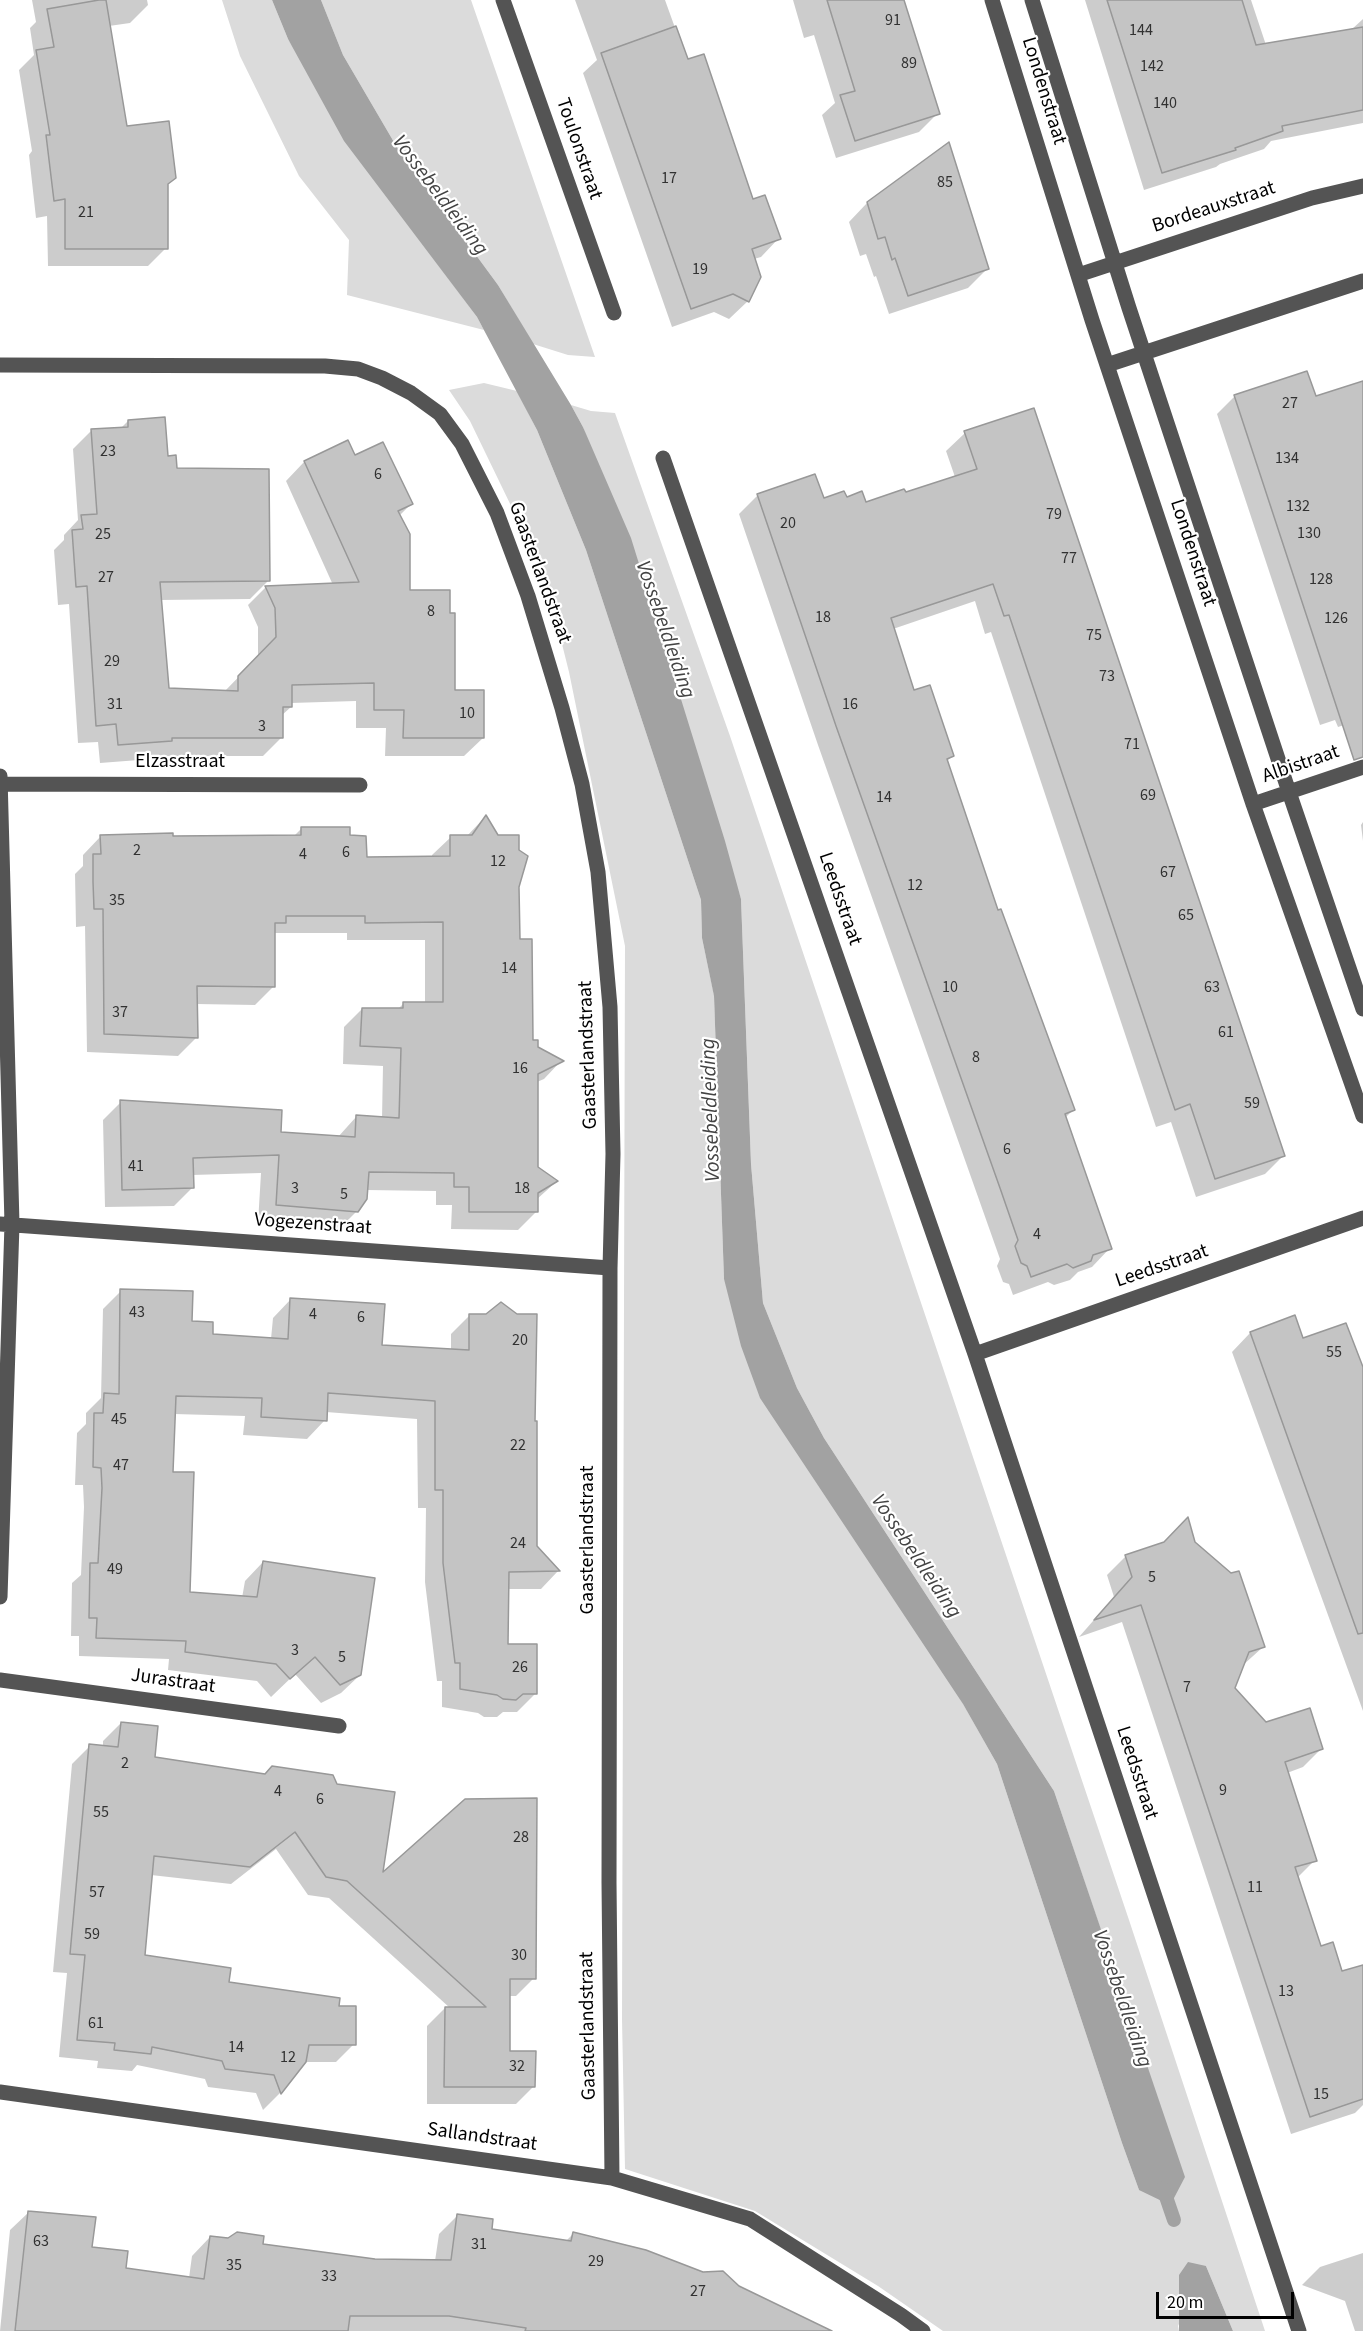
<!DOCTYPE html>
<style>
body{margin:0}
#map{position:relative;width:1363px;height:2331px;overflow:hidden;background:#fff;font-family:"Source Sans 3",sans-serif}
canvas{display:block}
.scale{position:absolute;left:1156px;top:2292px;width:138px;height:27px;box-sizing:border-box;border:3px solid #000;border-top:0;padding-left:8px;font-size:18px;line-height:21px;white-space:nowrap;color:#000;-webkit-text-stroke:4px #fff;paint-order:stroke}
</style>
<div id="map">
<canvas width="1363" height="2331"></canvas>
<div class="scale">20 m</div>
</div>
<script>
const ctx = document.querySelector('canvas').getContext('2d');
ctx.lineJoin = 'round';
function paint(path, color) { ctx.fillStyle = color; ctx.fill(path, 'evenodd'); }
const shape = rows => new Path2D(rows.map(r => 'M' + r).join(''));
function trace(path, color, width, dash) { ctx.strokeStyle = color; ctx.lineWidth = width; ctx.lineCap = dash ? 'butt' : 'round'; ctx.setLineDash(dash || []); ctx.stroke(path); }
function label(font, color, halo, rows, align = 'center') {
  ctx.font = font + ' "Source Sans 3",sans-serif'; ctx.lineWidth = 4.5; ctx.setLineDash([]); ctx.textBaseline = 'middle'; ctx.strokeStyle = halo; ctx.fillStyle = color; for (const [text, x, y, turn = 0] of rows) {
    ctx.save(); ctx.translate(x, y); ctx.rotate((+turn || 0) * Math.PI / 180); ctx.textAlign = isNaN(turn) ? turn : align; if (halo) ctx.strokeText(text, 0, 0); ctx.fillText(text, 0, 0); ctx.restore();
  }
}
paint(shape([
 [222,0,272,0,288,39,417,236,477,317,484,330,347,295,349,240,299,176,240,56],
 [321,0,471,0,595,357,568,355,533,344,498,285,398,149,343,55],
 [484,383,517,391,537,430,586,550,701,900,702,938,714,995,724,1279,997,1764,1122,2143,1139,2190,1184,2177,1054,1791,824,1438,797,1388,763,1303,751,1164,741,899,583,427,571,405,591,411,615,413,730,736,1129,1920,1265,2331,1233,2331,1206,2266,1178,2326,1179,2331,943,2331,878,2286,755,2211,625,2169,622,2019,625,946,569,672,545,576,470,421,449,390]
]), '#dbdbdb');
paint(shape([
 [272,0,321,0,343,55,398,149,498,285,571,405,583,427,631,538,725,841,741,899,751,1164,763,1303,797,1388,824,1438,1054,1791,1185,2177,1174,2198,1168,2204,1139,2190,1122,2143,997,1764,963,1704,760,1398,741,1346,724,1279,714,996,702,938,701,900,586,550,537,430,477,317,344,141,288,39],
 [1188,2262,1206,2266,1233,2331,1179,2331,1179,2275]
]), '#a2a2a2');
paint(shape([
 [32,0,147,0,148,5,130,23,109,26,126,128,174,178,166,186,166,248,148,266,48,266,47,216,36,218,29,155,32,151,19,70,34,55,30,28,36,22],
 [575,0,665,0,687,61,752,201,779,238,761,257,754,259,748,301,729,319,714,312,672,327,583,73,597,60],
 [793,0,903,0,938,113,919,132,836,158,822,115,835,103,814,35,804,38],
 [1085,0,1251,0,1266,45,1351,30,1363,19,1363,123,1271,141,1264,149,1220,164,1216,167,1144,190],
 [867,203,987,269,968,288,889,314,876,276,874,277,866,254,860,256,849,222],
 [1363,382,1363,719,1338,727,1335,720,1320,725,1217,414,1235,396,1315,398],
 [128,421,166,458,269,580,250,599,160,600,168,690,224,692,258,657,258,627,248,605,266,587,333,585,286,481,304,462,347,442,354,457,412,503,399,516,409,591,453,692,483,738,464,756,385,756,386,728,356,728,356,701,291,703,291,707,281,716,281,738,263,756,155,756,152,759,100,763,98,742,78,743,69,604,58,605,54,550,64,540,64,535,78,520,73,449,91,431,120,429],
 [965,433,1283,1156,1265,1174,1196,1197,1171,1122,1156,1127,991,632,985,634,975,601,893,629,913,692,952,756,946,762,997,912,1073,1110,1065,1118,1110,1248,1092,1267,1078,1272,1070,1280,1054,1285,1048,1282,1013,1295,1009,1284,1003,1282,997,1266,1000,1259,818,745,739,514,757,496,814,476,823,500,846,498,865,504,905,494,955,477,946,451],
 [485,817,518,886,518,941,531,1041,537,1048,561,1061,544,1079,537,1082,536,1168,556,1182,536,1200,536,1212,518,1230,451,1229,452,1205,436,1205,436,1191,366,1190,357,1211,338,1230,258,1223,261,1173,192,1175,192,1188,174,1206,105,1207,103,1120,121,1102,280,1134,338,1137,356,1117,382,1118,383,1066,343,1064,344,1027,362,1009,398,1009,403,1004,425,1004,425,940,347,940,347,933,273,933,273,987,255,1005,196,1004,196,1038,178,1056,87,1052,85,926,76,927,75,874,83,866,83,855,101,836,294,836,302,828,348,837,365,858,432,858,432,855,451,837,466,837],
 [1363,822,1363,841,1361,825],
 [121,1291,191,1323,211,1336,271,1339,273,1318,291,1299,380,1347,451,1351,451,1334,469,1316,534,1423,536,1546,558,1571,541,1589,507,1589,507,1646,535,1694,517,1712,503,1712,497,1717,484,1717,478,1713,442,1707,442,1681,437,1681,425,1582,426,1508,418,1508,417,1419,326,1412,325,1420,307,1439,243,1435,245,1416,174,1414,172,1473,188,1593,242,1598,245,1581,263,1562,360,1675,341,1693,321,1703,295,1674,271,1697,257,1681,168,1670,169,1659,79,1656,79,1636,71,1636,72,1583,81,1575,84,1507,83,1485,75,1485,77,1433,86,1424,86,1413,101,1398,103,1309],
 [1294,1317,1302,1340,1363,1374,1363,1711,1232,1352,1250,1333],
 [1194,1543,1263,1647,1242,1666,1233,1688,1266,1724,1322,1748,1303,1767,1287,1773,1315,1860,1297,1878,1320,1948,1341,1973,1363,1966,1363,2105,1355,2113,1291,2134,1122,1622,1079,1637,1114,1597,1107,1575,1126,1556],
 [121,1723,153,1758,381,1876,534,1978,516,1996,509,1996,508,2053,534,2086,516,2104,427,2104,427,2026,445,2008,450,2008,329,1898,308,1895,276,1849,231,1884,151,1875,144,1957,227,1983,338,2008,354,2044,336,2062,304,2062,280,2093,263,2110,256,2093,208,2087,205,2079,137,2065,132,2071,97,2068,98,2061,59,2057,67,1973,53,1972,72,1764,90,1746,103,1747,103,1741],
 [29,2212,125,2270,189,2278,192,2256,210,2237,375,2260,435,2261,439,2234,458,2215,491,2230,565,2242,573,2234,738,2287,820,2331,0,2331,10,2230],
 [1363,2253,1363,2331,1355,2331,1345,2301,1302,2285,1320,2267]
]), '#0003');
trace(shape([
 [1163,2188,1174,2220]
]), '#a2a2a2', 14);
const building = shape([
 [99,0,106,0,127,126,169,121,176,178,168,184,168,249,65,249,65,199,54,201,46,135,50,135,36,50,54,47,47,9,99,0],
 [827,0,904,0,940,114,855,141,840,95,855,91,827,0],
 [1107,0,1242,0,1256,45,1363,27,1363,110,1282,126,1283,131,1235,148,1236,150,1162,173,1107,0],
 [676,26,688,59,704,54,753,199,765,195,781,239,752,249,761,277,749,302,733,294,691,309,601,53,676,26],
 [949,142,989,269,908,296,895,258,892,260,885,237,878,239,867,202,949,142],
 [1307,371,1316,396,1363,381,1363,757,1354,760,1234,395,1307,371],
 [1034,408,1285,1156,1215,1179,1190,1104,1175,1110,1009,615,1004,616,993,584,891,618,914,690,930,685,954,756,947,759,998,910,1001,909,1075,1110,1065,1114,1112,1249,1093,1255,1091,1261,1073,1268,1067,1264,1031,1277,1027,1266,1021,1263,1015,1246,1018,1240,1000,1188,836,726,757,494,815,474,824,498,844,491,847,497,862,491,866,502,904,489,906,492,977,469,964,431,1034,408],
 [165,417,168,456,176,455,177,468,269,469,270,581,160,582,169,688,238,691,238,676,276,637,275,608,265,586,359,582,304,461,348,440,355,455,383,442,413,504,398,511,410,534,410,590,450,590,450,613,455,613,455,690,484,690,484,738,403,738,404,710,374,710,374,683,292,685,292,707,283,707,283,738,172,738,172,741,118,745,116,724,96,726,87,586,76,587,72,530,83,529,81,515,97,514,91,429,128,427,128,420,165,417],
 [486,815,498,835,519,835,519,850,528,856,519,887,520,939,532,939,533,1040,538,1040,538,1047,564,1061,538,1074,538,1167,558,1181,538,1193,538,1212,469,1212,469,1187,454,1187,454,1173,369,1172,367,1199,358,1212,276,1205,279,1155,193,1158,194,1188,122,1190,120,1100,282,1110,281,1132,355,1137,356,1115,399,1118,401,1048,360,1046,362,1008,403,1008,403,1002,443,1002,443,922,365,923,365,916,286,916,286,923,275,923,275,987,197,986,198,1038,104,1034,103,909,94,909,93,882,93,854,101,854,100,835,173,833,173,836,301,835,301,827,350,827,350,835,366,836,367,857,450,856,450,835,472,835,486,815],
 [120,1289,193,1291,192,1321,213,1322,213,1334,288,1339,290,1298,385,1304,382,1345,469,1350,469,1314,486,1314,501,1302,517,1314,537,1314,535,1421,537,1421,537,1546,560,1571,509,1572,508,1644,537,1644,537,1694,523,1694,516,1700,503,1699,497,1695,460,1689,460,1663,455,1663,443,1563,443,1490,435,1490,435,1401,328,1393,327,1421,261,1417,262,1398,176,1396,173,1472,194,1472,190,1592,257,1597,263,1561,375,1578,361,1675,340,1685,315,1657,290,1679,276,1664,185,1652,186,1641,96,1638,97,1618,89,1618,90,1563,98,1563,102,1488,101,1468,93,1467,94,1413,103,1413,104,1393,119,1394,120,1289],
 [1295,1315,1303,1338,1346,1323,1363,1367,1363,1633,1358,1634,1250,1332,1295,1315],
 [1188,1517,1195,1542,1231,1573,1239,1571,1265,1647,1249,1652,1235,1688,1266,1722,1310,1708,1323,1749,1285,1762,1317,1861,1295,1867,1321,1946,1333,1942,1342,1971,1363,1965,1363,2099,1310,2117,1141,1605,1094,1620,1132,1577,1125,1555,1164,1542,1188,1517],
 [121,1722,158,1726,155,1757,265,1774,272,1766,333,1775,337,1784,395,1792,383,1872,465,1799,537,1798,536,1979,510,1979,510,2051,536,2051,535,2087,444,2087,445,2007,486,2007,347,1881,326,1877,295,1832,250,1867,154,1856,145,1955,231,1968,229,1982,340,1998,339,2006,356,2006,356,2045,309,2045,306,2062,281,2094,274,2075,225,2069,222,2061,152,2047,151,2054,114,2050,115,2043,77,2040,85,1955,70,1954,89,1744,118,1747,121,1722],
 [28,2211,96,2217,92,2247,128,2251,126,2268,204,2279,210,2236,228,2238,237,2232,264,2236,263,2244,375,2259,451,2260,457,2214,493,2219,492,2229,571,2241,573,2232,646,2250,703,2272,723,2271,739,2286,832,2331,525,2331,526,2328,449,2316,350,2316,348,2331,15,2331,28,2211]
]);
paint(building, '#c4c4c4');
trace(building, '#989898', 1.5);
trace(shape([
 [503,0,614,313],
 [992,0,1092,320,1253,804,1363,1116],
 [1032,0,1129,308,1289,792,1363,1009],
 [1078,275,1312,198,1363,186],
 [0,365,325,366,358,369,382,378,411,393,440,414,462,444,497,513,528,596,562,708,582,784,598,872,610,1007,613,1154,610,1268,609,1882,612,2178],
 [1107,365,1363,281],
 [663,458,975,1354,1299,2331],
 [0,776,12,1224,0,1597],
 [0,784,360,785],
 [1253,804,1363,767],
 [0,1224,610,1268],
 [975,1354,1363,1218],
 [0,1680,339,1726],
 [0,2092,612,2178,750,2219,901,2315,923,2331]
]), '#545454', 15);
label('16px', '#313131', null, [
 ["91",893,21],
 ["144",1141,31],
 ["89",909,64],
 ["142",1152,67],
 ["140",1165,104],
 ["17",669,179],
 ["85",945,183],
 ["21",86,213],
 ["19",700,270],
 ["27",1290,404],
 ["23",108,452],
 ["134",1287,459],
 ["6",378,475],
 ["132",1298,507],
 ["79",1054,515],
 ["20",788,524],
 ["130",1309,534],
 ["25",103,535],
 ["77",1069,559],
 ["27",106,578],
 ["128",1321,580],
 ["8",431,612],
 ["18",823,618],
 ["126",1336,619],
 ["75",1094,636],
 ["29",112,662],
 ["73",1107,677],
 ["31",115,705],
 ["16",850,705],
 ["10",467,714],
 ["3",262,727],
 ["71",1132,745],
 ["69",1148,796],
 ["14",884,798],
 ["2",137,851],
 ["6",346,853],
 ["4",303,855],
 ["12",498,862],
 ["67",1168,873],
 ["12",915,886],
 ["35",117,901],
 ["65",1186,916],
 ["14",509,969],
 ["10",950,988],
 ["63",1212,988],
 ["37",120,1013],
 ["61",1226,1033],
 ["8",976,1058],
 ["16",520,1069],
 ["59",1252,1104],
 ["6",1007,1150],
 ["41",136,1167],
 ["3",295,1189],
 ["18",522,1189],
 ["5",344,1195],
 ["4",1037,1235],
 ["43",137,1313],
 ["4",313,1315],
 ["6",361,1318],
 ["20",520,1341],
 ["55",1334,1353],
 ["45",119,1420],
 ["22",518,1446],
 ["47",121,1466],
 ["24",518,1544],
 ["49",115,1570],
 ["5",1152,1578],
 ["3",295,1651],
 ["5",342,1658],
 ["26",520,1668],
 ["7",1187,1688],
 ["2",125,1764],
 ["9",1223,1791],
 ["4",278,1792],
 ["6",320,1800],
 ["55",101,1813],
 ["28",521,1838],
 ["11",1255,1888],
 ["57",97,1893],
 ["59",92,1935],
 ["30",519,1956],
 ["13",1286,1992],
 ["61",96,2024],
 ["14",236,2048],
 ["12",288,2058],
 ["32",517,2067],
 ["15",1321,2095],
 ["63",41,2242],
 ["31",479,2245],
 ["29",596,2262],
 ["35",234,2266],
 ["33",329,2277],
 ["27",698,2292]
]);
label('20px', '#000', '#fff', [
 ["Londenstraat",1043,91,73],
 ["Toulonstraat",578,149,71],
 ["Bordeauxstraat",1214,208,-18],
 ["Londenstraat",1192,553,72],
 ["Gaasterlandstraat",539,573,70],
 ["Elzasstraat",180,763],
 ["Albistraat",1301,765,-19],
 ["Leedsstraat",839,899,71],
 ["Gaasterlandstraat",589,1055,-92],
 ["Vogezenstraat",313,1225,4],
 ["Leedsstraat",1162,1267,-19],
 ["Gaasterlandstraat",589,1540,-90],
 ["Jurastraat",173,1682,8],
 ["Leedsstraat",1136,1773,72],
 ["Gaasterlandstraat",589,2026,-91],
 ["Sallandstraat",482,2138,8]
]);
label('italic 21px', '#434343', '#fff', [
 ["Vossebeldleiding",439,196,53],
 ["Vossebeldleiding",664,630,71],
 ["Vossebeldleiding",712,1110,-92],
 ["Vossebeldleiding",915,1557,56],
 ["Vossebeldleiding",1121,1999,71]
]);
</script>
